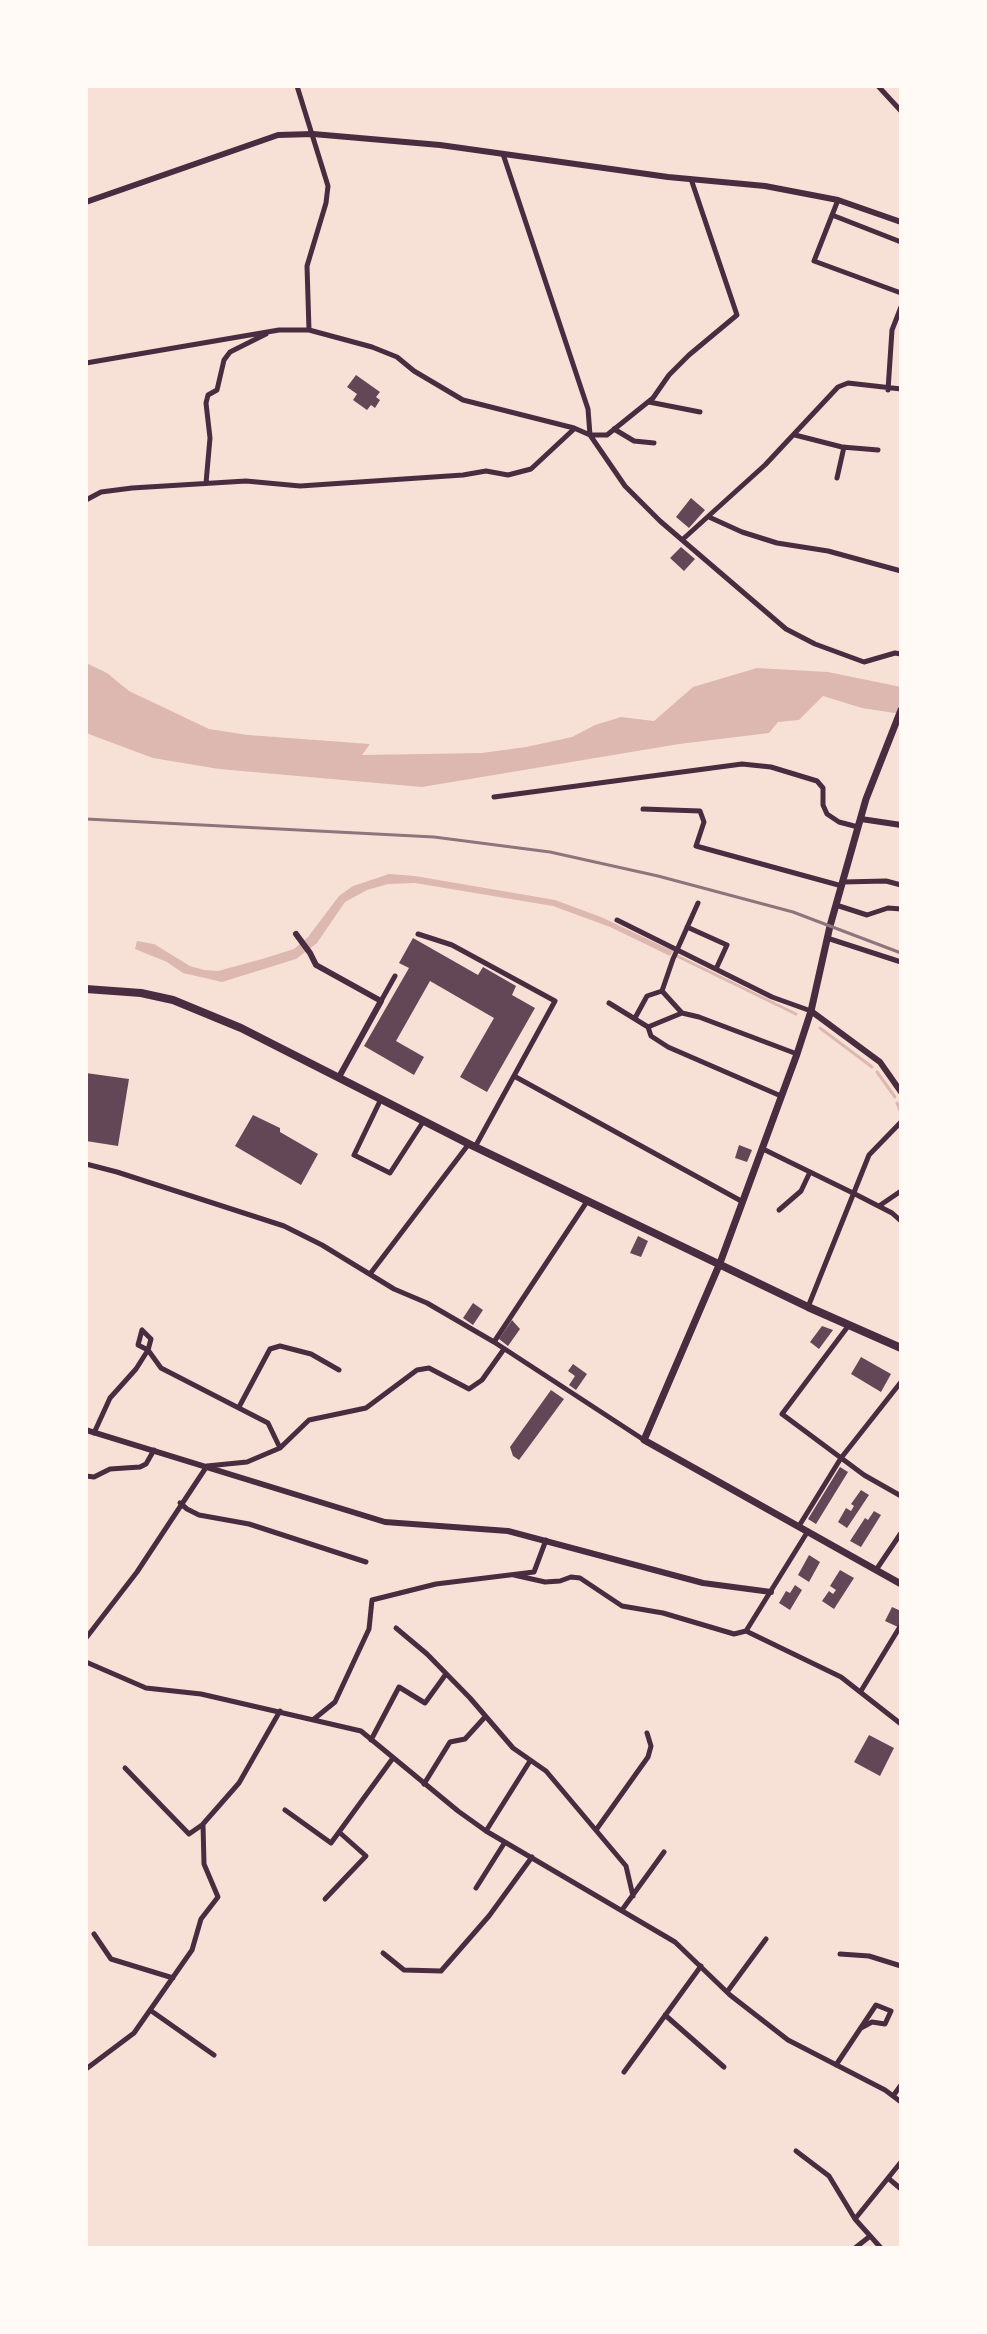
<!DOCTYPE html>
<style>
body{margin:0}
#map{position:relative;width:987px;height:2334px;overflow:hidden;background:#f7e1d7;font-family:Barlow,sans-serif}
canvas{display:block}
.frame{position:absolute;inset:0;border:88px solid #fffaf5;pointer-events:none}
</style>
<div id="map">
<canvas width="987" height="2334"></canvas>
<div class="frame"></div>
</div>
<script>
const ctx = document.querySelector('canvas').getContext('2d');
ctx.lineJoin = 'round';
function fillPath(path, color) { ctx.fillStyle = color; ctx.fill(path, 'evenodd'); }
const shape = rows => new Path2D(rows.map(r => 'M' + r).join(''));
function trace(path, color, width, dash) { ctx.strokeStyle = color; ctx.lineWidth = width; ctx.lineCap = dash ? 'butt' : 'round'; ctx.setLineDash(dash || []); ctx.stroke(path); }
fillPath(shape([
 [86,663,107,673,129,691,209,729,248,735,370,744,362,755,482,753,526,747,572,737,595,725,621,717,654,721,693,687,757,668,828,672,901,687,901,714,862,708,823,696,799,720,778,722,769,733,679,744,422,787,219,769,153,758,86,733],
 [389,874,415,876,555,900,601,917,673,951,670,956,610,927,553,906,415,883,388,884,367,890,345,902,317,943,296,959,222,982,183,973,167,962,135,949,137,941,154,944,190,966,204,970,218,971,262,959,294,949,308,937,339,896,353,886]
]), '#dcb8b0');
trace(shape([
 [675,955,796,1014],
 [820,1028,872,1067],
 [877,1072,895,1097],
 [897,1103,901,1113]
]), '#dcb8b0', 3);
fillPath(shape([
 [356,375,380,392,376,397,380,400,375,408,371,405,367,410,353,400,357,394,347,387],
 [691,498,705,510,689,528,676,517],
 [681,547,695,559,684,571,670,558],
 [413,938,478,975,483,967,516,986,512,995,535,1008,487,1092,460,1077,494,1018,430,981,396,1041,424,1057,414,1075,364,1046,409,968,399,963],
 [86,1073,129,1079,118,1146,86,1141],
 [253,1115,280,1128,280,1132,318,1154,301,1185,235,1146],
 [739,1145,752,1150,747,1162,735,1158],
 [638,1236,648,1241,641,1257,630,1253],
 [473,1303,483,1310,473,1325,463,1318],
 [512,1320,520,1329,508,1346,499,1339],
 [822,1326,833,1330,819,1349,810,1342],
 [861,1357,891,1374,881,1392,851,1374],
 [573,1364,587,1374,576,1390,569,1385,575,1376,568,1371],
 [551,1390,564,1399,519,1460,513,1456,510,1447],
 [840,1467,848,1472,816,1524,808,1519],
 [861,1490,869,1495,847,1528,838,1522,846,1508,851,1511,854,1506,851,1504],
 [874,1511,881,1515,861,1547,850,1541,865,1518,868,1520],
 [809,1555,820,1562,809,1582,798,1575],
 [840,1570,854,1578,834,1609,822,1601,829,1591,833,1594,836,1590,830,1586],
 [795,1585,802,1590,790,1610,779,1603,786,1591,790,1593],
 [892,1607,901,1611,901,1621,898,1627,885,1621],
 [869,1735,894,1748,880,1776,854,1762]
]), '#644757');
trace(shape([
 [297,86,328,186,326,203,307,266,309,330],
 [878,86,901,111],
 [503,154,588,409,590,435,625,486,660,521,786,629,815,644,864,662,895,653,901,654],
 [838,200,814,261,901,293],
 [832,215,901,242],
 [86,363,279,330,309,330,372,347,397,357,414,371,463,400,574,428,590,435,607,435,653,398,669,375,689,355,737,315,691,179],
 [888,390,892,330,901,307],
 [649,402,700,412],
 [614,429,634,441,654,443],
 [795,435,842,447,878,450],
 [837,478,844,447],
 [206,483,210,438,206,403,208,395,217,390,224,360,230,352,266,334],
 [86,500,101,492,132,488,246,481,300,486,463,475,486,471,508,475,531,469,574,429],
 [709,517,742,532,777,543,828,551,901,571],
 [682,540,765,465,838,387,848,383,901,389],
 [494,797,742,764,771,767,817,781,823,788,823,805,827,814,839,822,858,827],
 [643,809,700,811,704,822,696,846,842,886],
 [843,882,886,881,901,885],
 [836,905,867,915,888,908,901,909],
 [617,920,772,997,811,1011],
 [687,927,727,945,716,969],
 [418,934,452,945,555,1001,475,1147],
 [827,938,901,962],
 [381,1001,395,976],
 [609,1003,648,1027,651,1036,668,1047,781,1096],
 [682,1013,662,991,673,959,698,903],
 [635,1018,647,996,662,991],
 [648,1027,682,1013,699,1017,797,1054],
 [514,1076,743,1202],
 [381,1099,354,1155,390,1173,423,1122],
 [763,1149,855,1194,892,1213,901,1221],
 [86,1164,117,1172,284,1226,322,1245,394,1289,427,1303,494,1342,644,1440],
 [879,1206,901,1191],
 [779,1210,801,1191,810,1172],
 [370,1274,468,1145],
 [808,1307,869,1155,901,1122],
 [849,1325,782,1414,864,1475,901,1496],
 [494,1342,588,1200],
 [239,1407,270,1349,280,1346,311,1354,339,1370],
 [94,1433,110,1398,136,1369,148,1350,151,1339,142,1330,138,1345,148,1350,161,1368,268,1423,280,1448],
 [86,1476,94,1477,110,1469,140,1467,146,1464,154,1450],
 [180,1503,187,1509,199,1515,249,1524,366,1562],
 [799,1526,841,1458,901,1382],
 [808,1531,746,1631,841,1677,901,1724],
 [876,1570,901,1533],
 [514,1575,545,1582,560,1581,571,1577,580,1578,622,1606,663,1613,734,1634,746,1631],
 [396,1628,427,1654,470,1698,513,1748,546,1771,626,1866,633,1896],
 [86,1638,137,1572,207,1466,247,1462,280,1448,309,1420,366,1408,417,1370,429,1368,469,1389,482,1380,504,1349],
 [86,1662,146,1688,201,1694,361,1731,458,1811,486,1831,675,1942,730,1995,788,2040,885,2090,901,2102],
 [861,1691,901,1625],
 [314,1719,335,1702,369,1629,372,1600,436,1584,534,1572,546,1540],
 [371,1740,399,1687,425,1703,446,1674],
 [125,1768,189,1834,202,1825],
 [424,1784,450,1742,465,1739,485,1717],
 [285,1810,331,1843,393,1758],
 [596,1830,648,1757,651,1746,647,1733],
 [486,1831,530,1761],
 [476,1888,505,1842],
 [325,1899,366,1856,339,1832],
 [622,1910,664,1852],
 [94,1934,111,1959,173,1978],
 [383,1953,404,1970,441,1971,489,1916,532,1857],
 [840,1954,869,1956,901,1966],
 [727,1992,766,1939],
 [150,2010,214,2055],
 [665,2015,724,2067],
 [836,2065,876,2005,891,2011,885,2024,872,2022,861,2028],
 [86,2069,134,2033,192,1950,201,1919,218,1897,204,1864,203,1824,239,1783,280,1711],
 [624,2072,701,1966],
 [893,2096,901,2085],
 [796,2151,829,2176,855,2219],
 [888,2178,901,2189],
 [855,2248,869,2237],
 [881,2248,855,2219,901,2162]
]), '#4a2c40', 5);
trace(shape([
 [861,819,901,825],
 [296,934,310,953,316,965,381,1001,339,1077],
 [811,1011,880,1062,901,1092],
 [86,1430,385,1522,508,1531,703,1583,771,1592]
]), '#4a2c40', 6);
trace(shape([
 [86,202,278,135,313,134,440,145,668,177,765,186,838,200,901,222]
]), '#4a2c40', 6);
trace(shape([
 [901,710,866,799,830,926,811,1011,797,1054,720,1263,644,1440,901,1584]
]), '#4a2c40', 7);
trace(shape([
 [86,989,141,993,173,1000,241,1028,469,1144,808,1307,901,1348]
]), '#4a2c40', 8);
trace(shape([
 [86,819,434,837,550,852,658,876,793,912,901,953]
]), '#8f747c', 3);
</script>
